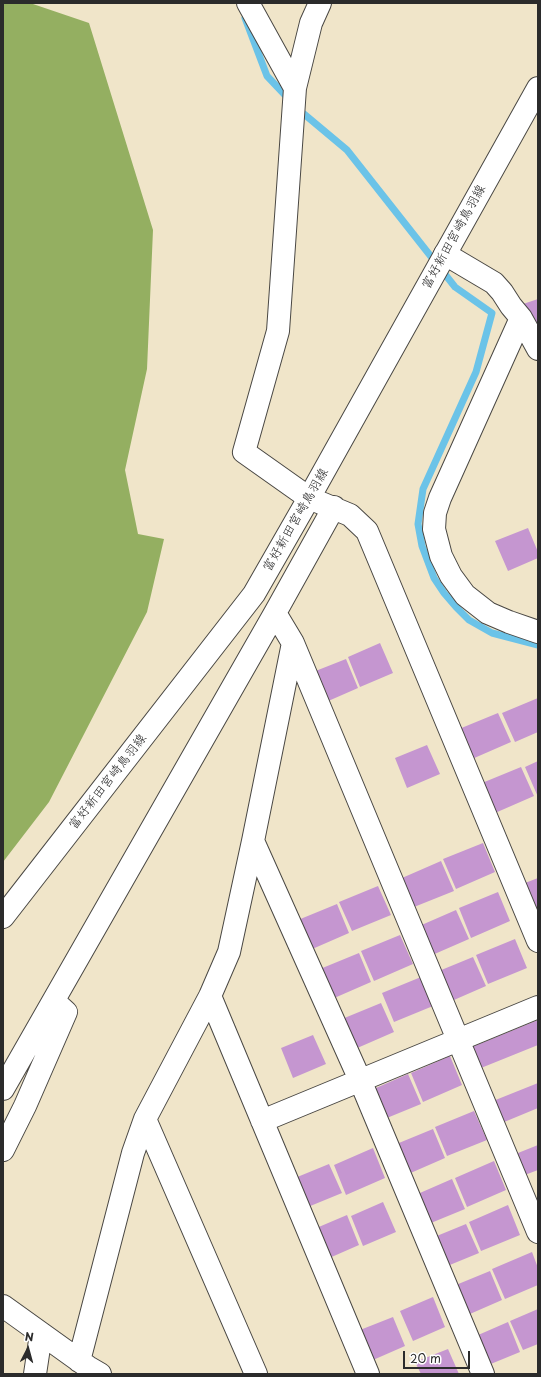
<!DOCTYPE html>
<meta charset="utf-8">
<style>
body{margin:0}
#map{position:relative;width:541px;height:1377px;overflow:hidden;background:#f0e5c9;font-family:"Playpen Sans",sans-serif}
canvas{display:block}
.frame{position:absolute;inset:0;border:4px solid #2b2b2b;pointer-events:none}
.north{position:absolute;left:8px;top:1329px;width:40px;height:40px;-webkit-text-stroke:3px #fff;paint-order:stroke;rotate:6deg;font-size:11px;font-weight:700;line-height:16px;text-align:center;color:#2b2b2b}
.north::after{content:'';display:block;margin:auto;width:14px;height:18px;background:#2b2b2b;clip-path:polygon(50% 0,100% 100%,50% 72%,0 100%)}
.scale{position:absolute;left:403px;top:1351px;width:67px;height:18px;box-sizing:border-box;border:2px solid #2b2b2b;border-top:0;padding-left:5px;font-size:12px;line-height:14px;white-space:nowrap;color:#2b2b2b;-webkit-text-stroke:3px #fff;paint-order:stroke}
</style>
<div id="map">
<canvas width="541" height="1377"></canvas>
<div class="frame"></div>
<div class="north">N</div>
<div class="scale">20 m</div>
</div>
<script>
const ctx = document.querySelector('canvas').getContext('2d');
ctx.lineJoin = 'round';
function fillPath(path, color) { ctx.fillStyle = color; ctx.fill(path, 'evenodd'); }
const shape = rows => new Path2D(rows.map(r => 'M' + r).join(''));
function trace(path, color, width, dash) { ctx.strokeStyle = color; ctx.lineWidth = width; ctx.lineCap = dash ? 'butt' : 'round'; ctx.setLineDash(dash || []); ctx.stroke(path); }
function label(font, color, halo, rows, align = 'center') {
  ctx.font = font + ' "Playpen Sans","Klee One",sans-serif'; ctx.lineWidth = 3; ctx.setLineDash([]); ctx.textBaseline = 'middle'; ctx.strokeStyle = halo; ctx.fillStyle = color; for (const [text, x, y, turn = 0] of rows) {
    ctx.save(); ctx.translate(x, y); ctx.rotate((+turn || 0) * Math.PI / 180); ctx.textAlign = isNaN(turn) ? turn : align; if (halo) ctx.strokeText(text, 0, 0); ctx.fillText(text, 0, 0); ctx.restore();
  }
}
fillPath(shape([
 [3,3,30,3,89,23,153,230,147,369,125,470,138,534,164,539,147,612,49,802,3,862]
]), '#94af61');
trace(shape([
 [245,18,267,76,285,95],
 [304,114,347,150,455,287,492,313,476,372,423,489,418,524,422,546,434,578,444,593,456,607,469,620,492,633,538,645]
]), '#6bc3e8', 7);
fillPath(shape([
 [538,299,538,329,523,304],
 [528,528,538,552,538,558,508,571,495,541],
 [380,643,393,673,360,687,348,657],
 [346,659,358,688,326,702,313,672],
 [538,698,538,732,515,742,502,713],
 [498,713,511,742,472,759,459,729],
 [427,745,440,774,407,788,395,758],
 [538,761,538,797,525,767],
 [521,767,534,796,495,813,482,783],
 [483,843,495,872,456,889,443,859],
 [441,861,454,891,414,907,402,878],
 [538,878,538,914,525,883],
 [378,886,391,915,352,931,339,902],
 [498,892,510,921,471,938,459,908],
 [337,904,349,933,310,950,298,920],
 [456,910,469,939,430,956,417,927],
 [400,935,413,964,374,981,361,951],
 [515,939,527,968,488,984,476,955],
 [359,953,371,982,332,999,320,969],
 [473,957,486,986,447,1003,434,973],
 [421,977,433,1006,394,1022,382,993],
 [381,1003,394,1032,355,1049,342,1019],
 [538,1020,538,1045,476,1070,467,1049],
 [313,1035,326,1064,293,1078,281,1048],
 [450,1056,462,1085,423,1102,411,1073],
 [408,1074,421,1104,382,1120,369,1091],
 [538,1083,538,1108,497,1125,488,1103],
 [474,1111,487,1140,447,1156,435,1127],
 [433,1129,445,1158,406,1175,394,1145],
 [538,1145,538,1170,522,1176,513,1155],
 [373,1148,385,1178,346,1195,334,1165],
 [494,1161,506,1190,467,1207,455,1178],
 [329,1164,342,1193,303,1209,290,1180],
 [452,1179,465,1209,426,1225,413,1196],
 [383,1202,396,1232,363,1246,351,1216],
 [508,1205,520,1235,481,1251,469,1222],
 [347,1215,359,1245,327,1259,314,1229],
 [466,1224,479,1253,440,1269,427,1240],
 [532,1252,538,1268,538,1285,505,1299,492,1269],
 [490,1271,502,1300,463,1317,451,1287],
 [433,1297,445,1327,413,1341,400,1311],
 [538,1309,538,1344,523,1350,510,1321],
 [393,1317,405,1346,373,1360,360,1330],
 [508,1322,520,1352,481,1368,469,1339],
 [448,1349,459,1374,421,1374,415,1362]
]), '#c596d0');
const street = shape([
 [248,3,295,88],
 [320,3,311,23,295,88,278,331,244,452,309,498,350,515,367,531,538,941],
 [445,254,494,283,502,292,511,306,521,318,538,349],
 [521,318,440,498,435,513,434,529,441,556,451,576,465,595,488,613,509,622,538,632],
 [293,643,538,1232],
 [253,841,360,1080,483,1374],
 [210,996,368,1374],
 [3,1089,275,613,334,507],
 [145,1119,256,1374],
 [262,1121,538,1007],
 [3,1150,25,1106,66,1012,54,1001],
 [3,1306,88,1367,100,1374],
 [79,1361,133,1153,145,1119,210,996,229,952,253,841,293,643,275,613],
 [35,1374,41,1334]
]);
const secondary = shape([
 [3,917,254,594,309,498,538,88]
]);
trace(street, '#494743', 24);
trace(secondary, '#494743', 24);
trace(street, '#fff', 22);
trace(secondary, '#fff', 22);
label('13px', '#2b2b2b', '#fff', [
 ["富好新田宮崎鳥羽線",454,237,-61],
 ["富好新田宮崎鳥羽線",296,520,-60],
 ["富好新田宮崎鳥羽線",108,782,-52]
]);
</script>
